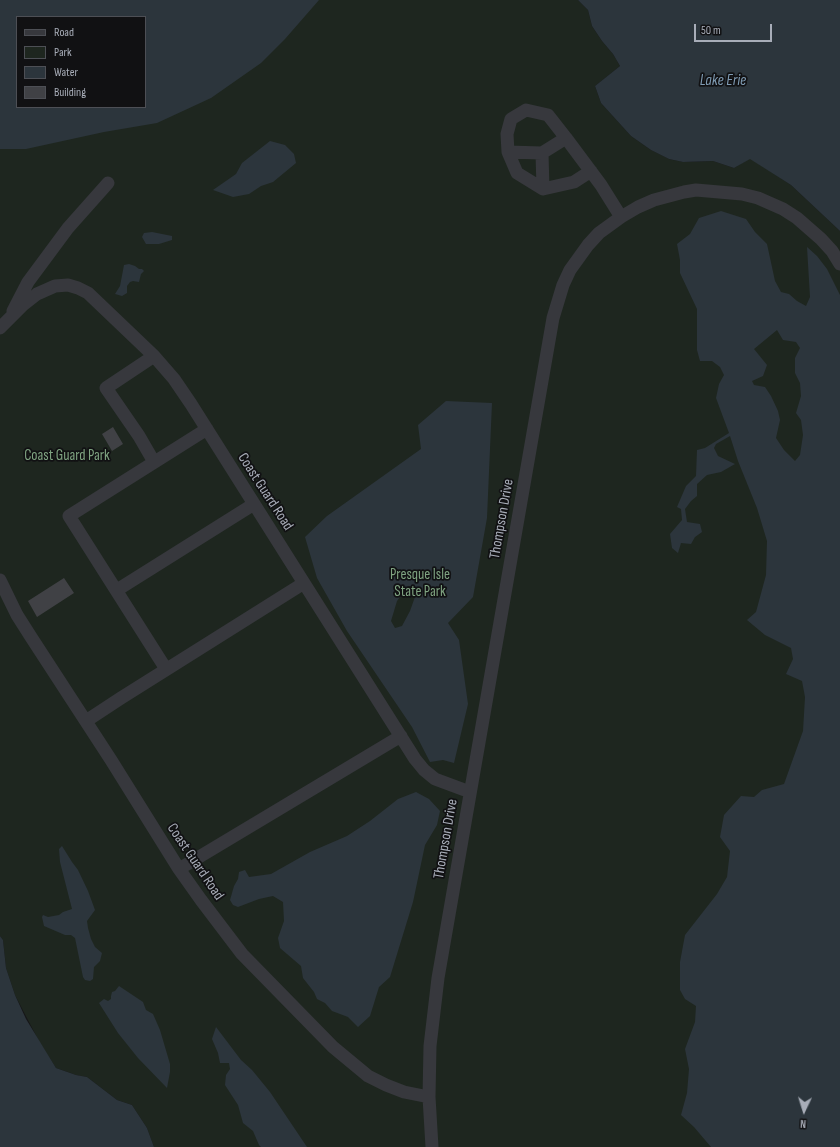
<!DOCTYPE html>
<style>
body{margin:0}
#map{position:relative;width:840px;height:1147px;overflow:hidden;background:#161618;font-family:"Sofia Sans Condensed",sans-serif}
canvas{display:block}
.legend{position:absolute;left:16px;top:16px;width:130px;height:92px;box-sizing:border-box;background:#111113;border:1px solid #4d4f55;margin:0;padding:5px 7px;list-style:none;font-size:12px;color:#a8adb8}
.legend li{display:flex;align-items:center;gap:8px;height:20px}
.legend b{width:20px;border:1px solid #4d4f55}
.north{position:absolute;left:784px;top:1091px;width:40px;height:40px;-webkit-text-stroke:3px #111113;paint-order:stroke;rotate:184deg;font-size:11px;font-weight:700;line-height:16px;text-align:center;color:#a8adb8}
.north::after{content:'';display:block;margin:auto;width:14px;height:18px;background:#a8adb8;clip-path:polygon(50% 0,100% 100%,50% 72%,0 100%)}
.scale{position:absolute;left:694px;top:24px;width:78px;height:18px;box-sizing:border-box;border:2px solid #a8adb8;border-top:0;padding-left:5px;font-size:12px;line-height:14px;white-space:nowrap;color:#a8adb8;-webkit-text-stroke:3px #111113;paint-order:stroke}
</style>
<div id="map">
<canvas width="840" height="1147"></canvas>
<ul class="legend">
<li><b style="height:5px;background:#37383d"></b>Road</li>
<li><b style="height:11px;background:#1e261f"></b>Park</li>
<li><b style="height:11px;background:#2c353c"></b>Water</li>
<li><b style="height:11px;background:#404145"></b>Building</li>
</ul>
<div class="north">N</div>
<div class="scale">50 m</div>
</div>
<script>
const ctx = document.querySelector('canvas').getContext('2d');
ctx.lineJoin = 'round';
function fillPath(path, color) { ctx.fillStyle = color; ctx.fill(path, 'evenodd'); }
const shape = rows => new Path2D(rows.map(r => 'M' + r).join(''));
function trace(path, color, width, dash) { ctx.strokeStyle = color; ctx.lineWidth = width; ctx.lineCap = dash ? 'butt' : 'round'; ctx.setLineDash(dash || []); ctx.stroke(path); }
function label(font, color, halo, rows, align = 'center') {
  ctx.font = font + ' "Sofia Sans Condensed",sans-serif'; ctx.lineWidth = 3.5; ctx.setLineDash([]); ctx.textBaseline = 'middle'; ctx.strokeStyle = halo; ctx.fillStyle = color; for (const [text, x, y, turn = 0] of rows) {
    ctx.save(); ctx.translate(x, y); ctx.rotate((+turn || 0) * Math.PI / 180); ctx.textAlign = isNaN(turn) ? turn : align; if (halo) ctx.strokeText(text, 0, 0); ctx.fillText(text, 0, 0); ctx.restore();
  }
}
fillPath(shape([
 [135,0,578,0,588,10,592,26,602,41,613,54,620,66,595,86,601,103,631,136,651,150,669,159,683,162,713,161,734,168,750,158,791,185,840,231,840,1147,154,1147,147,1128,132,1105,117,1100,87,1077,76,1075,56,1068,40,1043,15,995,6,968,3,940,0,936,0,46,17,107,145,107,145,17]
]), '#1e261f');
fillPath(shape([
 [0,0,319,0,285,39,261,63,211,98,157,123,104,132,26,149,0,149],
 [17,17,145,17,145,107,17,107],
 [578,0,840,0,840,231,791,185,750,159,734,168,713,161,683,162,669,159,651,150,631,136,601,103,595,86,620,66,613,54,602,41,592,26,588,10],
 [270,141,285,145,294,154,296,163,273,182,261,186,249,194,233,197,213,190,236,174,242,163],
 [721,211,746,219,755,232,767,244,775,281,781,292,789,294,797,301,806,306,810,297,807,247,817,256,827,269,840,295,840,1147,711,1147,694,1127,681,1115,687,1093,689,1069,685,1049,695,1022,696,1006,685,999,680,990,680,962,685,935,717,894,727,877,730,851,720,837,724,815,741,796,754,797,762,790,784,784,803,731,805,697,802,681,786,674,793,659,791,648,765,635,747,620,756,612,766,575,767,541,757,508,738,461,730,436,716,444,714,448,718,456,735,464,721,472,707,475,697,484,697,496,691,501,685,509,687,522,700,524,702,532,695,537,691,544,681,543,678,553,672,548,670,534,682,520,681,509,677,507,686,486,696,476,697,450,705,448,729,433,716,398,719,384,724,375,720,367,712,361,700,361,697,350,697,309,680,273,680,260,677,244,690,234,699,218],
 [777,330,783,340,796,342,800,348,795,358,795,373,800,383,801,396,796,413,801,420,803,435,800,455,795,461,784,450,776,438,780,420,778,411,771,396,765,387,754,385,752,381,763,376,767,365,754,349],
 [152,232,172,236,172,240,159,244,146,244,142,237,144,233],
 [129,264,135,266,139,269,142,269,144,271,141,274,139,282,133,281,130,282,127,286,127,293,122,296,115,294,120,286,124,265],
 [446,401,492,403,487,518,473,597,448,623,459,640,468,704,454,763,443,760,430,762,412,727,347,631,317,578,305,537,327,516,421,449,418,425],
 [408,586,414,586,416,594,410,611,402,626,395,628,391,621,397,601],
 [416,792,429,799,440,811,437,825,425,845,413,902,390,977,379,987,370,1016,358,1027,348,1017,332,1011,325,1003,317,999,314,992,303,978,301,966,280,948,278,938,284,921,283,902,273,896,259,899,238,907,233,905,230,900,234,886,238,879,239,872,245,870,249,877,271,874,310,852,347,836,370,821,398,799],
 [62,846,72,862,78,870,88,891,95,910,87,921,88,928,91,939,95,947,102,953,100,961,94,967,93,979,90,981,85,980,83,977,75,938,71,935,65,935,44,926,42,917,43,915,48,917,59,915,63,912,72,909,60,862,59,849],
 [0,936,3,940,6,968,15,995,26,1019,56,1068,76,1075,87,1077,117,1100,132,1105,147,1128,154,1147,0,1147],
 [119,986,143,1002,146,1010,153,1014,160,1030,170,1064,170,1072,167,1088,138,1058,118,1033,99,1003,104,999,108,1001,111,999,111,996,112,992,115,991],
 [216,1027,241,1060,252,1070,270,1092,307,1147,261,1147,259,1145,253,1131,243,1123,238,1105,225,1085,226,1075,230,1069,229,1063,220,1063,218,1053,212,1039]
]), '#2c353c');
fillPath(shape([
 [113,427,123,444,112,451,102,434],
 [64,578,74,593,37,617,28,601]
]), '#404145');
trace(shape([
 [508,152,542,153,566,138],
 [542,153,543,189],
 [591,171,574,182,543,189,517,173,508,152,507,134,511,119,526,110,548,115,566,138,601,185,621,217],
 [13,311,28,282,68,228,108,183],
 [0,328,23,305,37,294,55,286,68,285,78,288,88,293,154,356,174,379,191,404,415,759,424,770,435,779,470,792],
 [154,462,139,436,106,388,154,356],
 [0,580,17,615,31,637,111,760,179,869,201,900,242,954,333,1047,368,1076,386,1085,404,1092,429,1097],
 [117,590,254,504],
 [166,669,69,516,207,429],
 [86,721,121,698,304,583],
 [179,869,401,736],
 [432,1147,429,1097,430,1046,438,978,553,318,563,285,570,270,588,245,599,233,621,217,638,207,654,200,684,192,696,190,742,194,758,198,783,209,797,218,821,239,832,251,840,264]
]), '#37383d', 13);
label('15px', '#7fa381', '#111113', [
 ["Coast Guard Park",67,456],
 ["Presque Isle",420,575],
 ["State Park",420,592]
]);
label('15px', '#a8adb8', '#111113', [
 ["Coast Guard Road",265,492,57],
 ["Thompson Drive",502,519,-80],
 ["Thompson Drive",446,839,-80],
 ["Coast Guard Road",195,862,56]
]);
label('italic 16px', '#7f9bb3', '#111113', [
 ["Lake Erie",723,81]
]);
</script>
